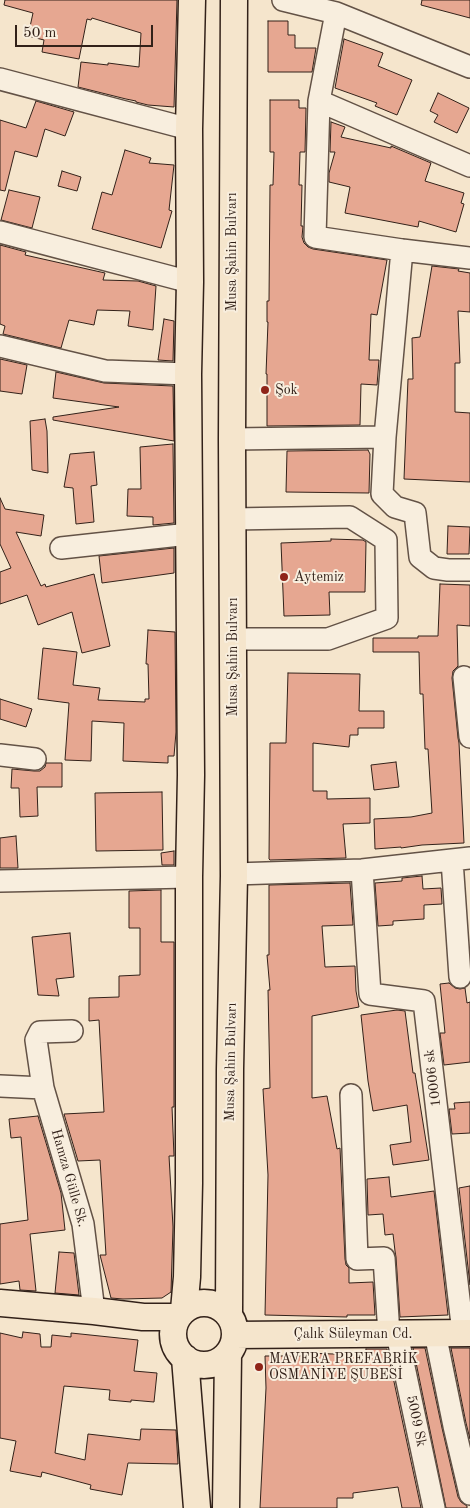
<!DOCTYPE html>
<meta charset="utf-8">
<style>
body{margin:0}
#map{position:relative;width:470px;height:1508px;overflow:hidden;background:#f5e5cc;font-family:"Old Standard TT",serif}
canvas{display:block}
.scale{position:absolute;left:15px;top:25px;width:138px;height:22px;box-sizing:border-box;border:2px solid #322119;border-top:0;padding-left:6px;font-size:15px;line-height:18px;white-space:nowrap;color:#322119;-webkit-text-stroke:4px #f8eede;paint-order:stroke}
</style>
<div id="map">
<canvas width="470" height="1508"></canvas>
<div class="scale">50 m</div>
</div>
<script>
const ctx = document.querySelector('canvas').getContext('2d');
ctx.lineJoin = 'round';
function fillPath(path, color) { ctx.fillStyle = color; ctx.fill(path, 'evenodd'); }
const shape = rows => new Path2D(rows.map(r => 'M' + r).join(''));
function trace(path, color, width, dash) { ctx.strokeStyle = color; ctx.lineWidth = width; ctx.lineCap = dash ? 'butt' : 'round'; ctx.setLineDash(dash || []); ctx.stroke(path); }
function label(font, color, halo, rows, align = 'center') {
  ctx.font = font + ' "Old Standard TT",serif'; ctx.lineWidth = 4; ctx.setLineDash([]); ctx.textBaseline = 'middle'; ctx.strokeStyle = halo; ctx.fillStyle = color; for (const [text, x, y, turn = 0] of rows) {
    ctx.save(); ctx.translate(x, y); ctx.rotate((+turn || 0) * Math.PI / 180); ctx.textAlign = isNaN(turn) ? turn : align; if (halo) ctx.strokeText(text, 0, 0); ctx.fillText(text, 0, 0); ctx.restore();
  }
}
const building = shape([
 [5,0,177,0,174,107,148,105,136,102,136,101,126,99,78,87,81,62,108,65,108,63,139,67,141,33,92,18,91,20,87,19,79,59,42,52,44,40,28,36,33,13,4,5,5,0],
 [422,0,470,0,470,18,421,5,422,0],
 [268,21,288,21,288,35,295,35,295,48,316,48,312,72,268,72,268,21],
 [344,39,383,53,378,66,412,80,397,115,375,106,377,103,335,88,344,39],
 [438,93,469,108,457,133,434,122,438,115,430,111,438,93],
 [270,100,299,100,299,108,306,108,305,152,300,152,299,185,302,185,301,226,303,226,302,237,304,243,308,247,313,249,387,260,377,315,371,314,369,360,379,360,377,385,361,384,360,425,267,426,267,374,266,374,268,322,267,322,267,301,269,301,270,185,273,185,274,152,270,152,270,100],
 [36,101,74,112,65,136,45,129,37,157,15,151,5,191,0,190,0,120,26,128,36,101],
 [331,122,345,127,341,137,391,148,391,146,431,163,425,181,464,193,461,203,464,204,456,232,419,221,418,227,345,213,350,187,329,182,329,173,335,152,330,152,331,122],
 [125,150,151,158,149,163,174,165,169,210,172,211,161,248,92,229,102,192,112,195,125,150],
 [62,171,81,177,77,191,58,186,62,171],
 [9,190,40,197,32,228,1,220,9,190],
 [0,245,26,252,25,255,105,273,103,280,138,281,156,286,153,330,128,326,130,311,97,310,94,325,69,320,61,348,3,334,5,326,0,324,0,245],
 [432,266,459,269,458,271,470,273,470,312,458,311,460,363,455,363,455,412,470,413,470,482,404,479,408,379,413,379,412,338,420,337,432,266],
 [164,319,174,321,173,361,158,360,164,319],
 [0,359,27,365,22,394,0,391,0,359],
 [56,372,104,383,173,386,174,441,53,420,53,417,119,407,53,398,56,372],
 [45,419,47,431,48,473,32,470,30,421,45,419],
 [173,444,174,523,153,525,153,517,127,516,128,489,141,489,140,447,173,444],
 [368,450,370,454,369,493,286,492,287,451,368,450],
 [94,452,97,485,91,486,94,522,76,524,73,488,64,487,70,454,94,452],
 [0,498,5,509,44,515,41,536,16,532,41,586,45,584,46,587,94,574,110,646,82,653,72,612,38,625,27,595,0,604,0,572,11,568,0,544,0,498],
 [448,526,470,527,469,554,447,554,448,526],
 [331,539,363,540,366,542,365,592,329,592,330,615,284,616,281,543,331,541,331,539],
 [174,548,174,573,102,583,99,556,174,548],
 [440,584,470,585,470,626,457,625,458,666,453,671,452,678,458,738,459,743,464,843,422,845,401,848,401,847,375,849,374,819,411,817,432,813,428,749,425,749,423,694,420,694,419,652,373,652,373,638,418,638,418,636,438,636,440,584],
 [148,630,175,632,176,732,174,756,168,756,168,763,123,761,124,723,92,721,91,761,65,760,69,703,38,699,43,648,77,652,73,685,100,688,98,700,145,702,145,699,149,699,148,664,146,664,148,630],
 [288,673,360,674,359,711,384,711,384,728,358,728,358,735,350,735,349,747,313,743,313,791,327,791,327,799,370,798,370,823,343,824,346,858,270,860,269,859,270,743,286,743,288,673],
 [0,699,32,709,26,727,0,719,0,699],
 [396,762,399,787,374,790,371,765,396,762],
 [46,763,62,763,62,787,37,787,38,816,20,817,19,788,11,788,12,769,34,771,40,771,45,767,46,763],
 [162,792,163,850,96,851,95,793,162,792],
 [16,836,18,868,0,868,0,838,16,836],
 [174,851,174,865,162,865,161,853,174,851],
 [422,876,423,889,441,888,442,904,424,905,424,919,393,921,393,925,378,926,375,883,402,881,402,878,422,876],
 [350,883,353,925,322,926,325,967,355,966,356,991,359,1007,312,1016,312,1098,327,1096,337,1149,340,1148,345,1259,346,1265,349,1268,349,1283,373,1282,375,1315,347,1315,347,1317,265,1315,268,1175,263,1089,270,1088,268,990,270,990,267,955,269,955,269,885,350,883],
 [161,890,161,942,174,942,174,1107,172,1107,174,1156,169,1156,173,1227,171,1292,162,1298,123,1299,111,1298,100,1255,106,1255,100,1160,78,1161,64,1114,104,1112,99,1020,89,1021,89,998,119,997,119,976,140,975,140,928,129,928,129,891,161,890],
 [70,933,74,977,56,979,59,996,38,995,32,937,70,933],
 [449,983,455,988,460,989,465,988,467,1003,470,1002,470,1062,444,1065,440,1033,445,1033,440,984,449,983],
 [397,1010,405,1011,413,1073,415,1073,429,1160,393,1165,390,1145,411,1142,407,1105,373,1111,368,1081,361,1015,397,1010],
 [470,1102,470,1133,452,1134,449,1109,455,1109,454,1103,470,1102],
 [38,1116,61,1193,65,1230,30,1234,36,1291,20,1290,19,1281,0,1284,0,1224,28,1220,21,1137,11,1138,9,1119,38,1116],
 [389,1177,391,1197,434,1191,448,1315,400,1317,396,1257,395,1251,393,1234,385,1235,383,1214,368,1215,367,1179,389,1177],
 [470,1186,470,1285,459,1188,470,1186],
 [59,1252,74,1253,79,1295,55,1293,59,1252],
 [23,1332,40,1334,41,1347,51,1347,52,1335,71,1337,71,1333,138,1340,134,1371,157,1373,154,1402,131,1400,131,1402,109,1400,110,1390,64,1386,55,1453,85,1460,88,1434,140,1440,141,1429,176,1430,178,1464,128,1463,122,1495,90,1489,91,1485,42,1472,41,1477,10,1471,16,1441,0,1438,0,1333,22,1338,23,1332],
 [413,1348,425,1348,442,1428,458,1497,461,1502,467,1506,467,1508,446,1508,413,1348],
 [451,1348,470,1348,470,1439,466,1423,451,1348],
 [366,1349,387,1349,421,1508,402,1508,398,1487,353,1493,353,1498,337,1498,337,1508,260,1508,266,1388,265,1356,301,1356,302,1353,334,1354,366,1353,366,1349]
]);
fillPath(building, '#e6a791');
trace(building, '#322119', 1);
const minor = shape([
 [283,0,336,13,470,67],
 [0,79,189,129],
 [319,101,336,13],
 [470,166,319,101,315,237,402,250,470,258],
 [0,232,190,282],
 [402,250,385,437,382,494,395,507,415,513,420,557,434,568,448,570,470,570],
 [0,346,105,371,188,374],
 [232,439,385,437],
 [232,519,350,517,386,540,387,618,328,639,233,639],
 [61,548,189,534],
 [464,677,470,737],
 [0,755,35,759],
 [452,860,460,977],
 [362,870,370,994,424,1001,463,1333],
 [234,874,362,870,470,858],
 [0,881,189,877],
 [72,1031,40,1032,36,1040,43,1088,83,1224,94,1311],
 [0,1086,43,1088],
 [351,1095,357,1259,384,1258,389,1334],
 [435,1333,454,1426,470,1494],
 [397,1334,434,1508]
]);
const major = shape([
 '173 1334a31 31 0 1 1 62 0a31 31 0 1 1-62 0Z',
 [0,1303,94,1311,143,1317,177,1317],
 [184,1310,187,1277,189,1183,189,877,191,775,188,374,190,282,189,129,192,0],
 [229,1315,230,1069,234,876,232,439,234,0],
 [235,1335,470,1333],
 [185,1358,197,1508],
 [226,1508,228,1354]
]);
trace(minor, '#635246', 24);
trace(major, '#322119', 29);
trace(minor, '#f8eede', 21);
trace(major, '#f5e5cc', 26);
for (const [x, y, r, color] of [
 [265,390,5,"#8f2418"],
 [284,577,5,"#8f2418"],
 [259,1367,5,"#8f2418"]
]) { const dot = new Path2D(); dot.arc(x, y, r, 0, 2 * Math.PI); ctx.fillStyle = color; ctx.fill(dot); trace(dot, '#f8eede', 2); }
label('14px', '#322119', '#f8eede', [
 ["Musa Şahin Bulvarı",232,252,-90],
 ["Musa Şahin Bulvarı",233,657,-90],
 ["Musa Şahin Bulvarı",231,1062,-89],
 ["10006 sk",433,1078,-97],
 ["Hamza Gülle Sk.",69,1178,74],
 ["Çalık Süleyman Cd.",353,1334],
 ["5009 Sk",416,1421,78]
]);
label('14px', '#322119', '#f8eede', [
 ["Şok",275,390],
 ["Aytemiz",294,577],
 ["MAVERA PREFABRİK",269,1359],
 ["OSMANİYE ŞUBESİ",269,1375]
], 'left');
</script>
